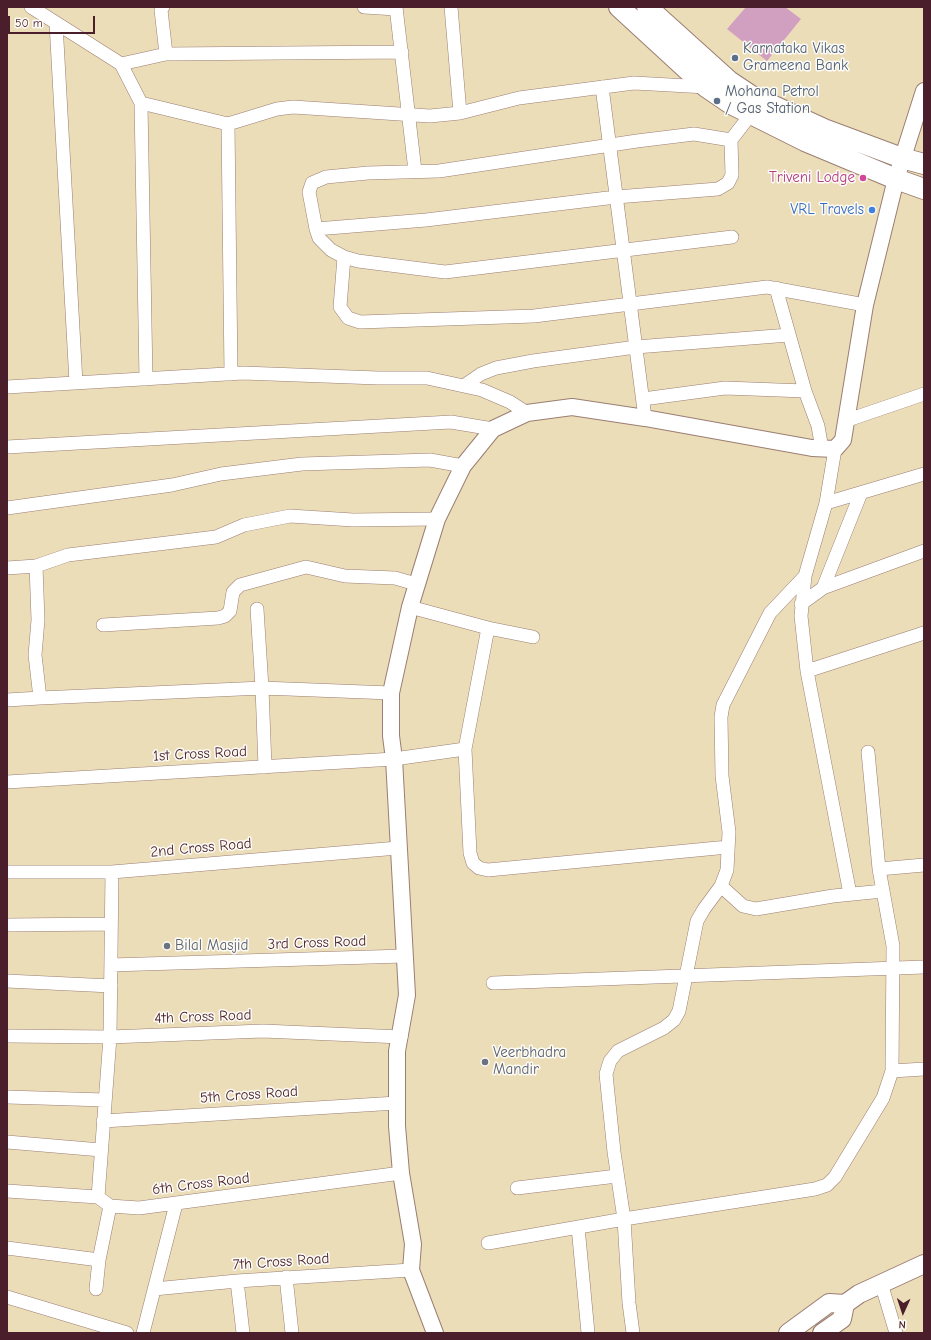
<!DOCTYPE html>
<style>
body{margin:0}
#map{position:relative;width:931px;height:1340px;overflow:hidden;background:#ecddb9;font-family:"Comic Neue",sans-serif}
canvas{display:block}
.frame{position:absolute;inset:0;border:8px solid #4a1f2b;pointer-events:none}
.north{position:absolute;left:883px;top:1292px;width:40px;height:40px;-webkit-text-stroke:3px #fdfcf7;paint-order:stroke;rotate:183deg;font-size:11px;font-weight:700;line-height:16px;text-align:center;color:#4a1f2b}
.north::after{content:'';display:block;margin:auto;width:14px;height:18px;background:#4a1f2b;clip-path:polygon(50% 0,100% 100%,50% 72%,0 100%)}
.scale{position:absolute;left:8px;top:16px;width:87px;height:18px;box-sizing:border-box;border:2px solid #4a1f2b;border-top:0;padding-left:5px;font-size:12px;line-height:14px;white-space:nowrap;color:#4a1f2b;-webkit-text-stroke:3px #fdfcf7;paint-order:stroke}
</style>
<div id="map">
<canvas width="931" height="1340"></canvas>
<div class="frame"></div>
<div class="north">N</div>
<div class="scale">50 m</div>
</div>
<script>
const ctx = document.querySelector('canvas').getContext('2d');
ctx.lineJoin = 'round';
function fillPath(path, color) { ctx.fillStyle = color; ctx.fill(path, 'evenodd'); }
const shape = rows => new Path2D(rows.map(r => 'M' + r).join(''));
function trace(path, color, width, dash) { ctx.strokeStyle = color; ctx.lineWidth = width; ctx.lineCap = dash ? 'butt' : 'round'; ctx.setLineDash(dash || []); ctx.stroke(path); }
function label(font, color, halo, rows, align = 'center') {
  ctx.font = font + ' "Comic Neue",sans-serif'; ctx.lineWidth = 3; ctx.setLineDash([]); ctx.textBaseline = 'middle'; ctx.strokeStyle = halo; ctx.fillStyle = color; for (const [text, x, y, turn = 0] of rows) {
    ctx.save(); ctx.translate(x, y); ctx.rotate((+turn || 0) * Math.PI / 180); ctx.textAlign = isNaN(turn) ? turn : align; if (halo) ctx.strokeText(text, 0, 0); ctx.fillText(text, 0, 0); ctx.restore();
  }
}
fillPath(shape([
 [746,7,785,7,801,19,767,61,727,29]
]), '#d19fbf');
const minor = shape([
 [31,7,121,64,141,103,228,124,277,109,293,107,430,116,460,113,519,98,634,83,706,87],
 [364,7,396,9],
 [396,7,415,171],
 [451,7,460,113],
 [56,23,76,383],
 [166,54,402,52],
 [121,64,166,54,161,10,163,7],
 [602,87,645,418],
 [141,103,146,379],
 [228,124,231,374],
 [731,140,694,134,637,141,439,171,368,173,326,177,312,183,309,192,316,229,426,220,616,197,718,189,728,183,732,175,731,140,751,114],
 [316,229,319,238,331,250,344,257,358,261,445,272,732,237],
 [344,257,340,307,348,318,360,322,534,316,767,287,865,305],
 [776,288,805,391,818,426,822,449],
 [465,385,481,374,496,368,533,361,636,347,789,335],
 [7,387,243,373,378,378,427,378,482,390,510,402,527,413],
 [643,399,725,388,805,391],
 [848,420,924,394],
 [7,447,451,422,493,429],
 [835,449,826,503,805,576,801,616,807,671,850,894],
 [826,503,924,474],
 [7,508,172,485,221,474,302,464,430,460,463,466],
 [36,566,38,620,35,655,40,698,262,688,257,609],
 [7,568,36,566,68,555,216,537,244,525,290,516,353,520,437,519],
 [823,588,861,493],
 [801,604,823,588,924,551],
 [410,607,488,628,533,637],
 [103,625,218,618,225,616,230,611,233,592,240,585,306,567,345,576,395,578,416,584],
 [488,628,465,749,470,853,473,863,479,868,488,870,728,847],
 [807,671,924,633],
 [7,700,40,698],
 [265,767,262,688,391,693],
 [7,782,394,759,465,749],
 [879,869,924,865],
 [7,872,112,872,398,848],
 [721,886,743,906,756,909,833,896,883,891],
 [7,925,111,924],
 [111,965,404,956],
 [7,981,111,986],
 [493,983,924,967],
 [7,1036,110,1037,263,1031,401,1037],
 [892,1071,924,1069],
 [7,1097,105,1100],
 [103,1121,397,1103],
 [7,1142,101,1150],
 [517,1188,617,1176],
 [7,1191,98,1197,110,1206,139,1208,401,1173],
 [98,1197,110,1037,112,872],
 [578,1227,588,1333],
 [488,1243,624,1219,815,1189,827,1185,835,1177,883,1098,892,1071,893,946,879,869,868,752],
 [7,1248,99,1260,96,1289],
 [99,1260,110,1206],
 [286,1277,292,1333],
 [237,1281,243,1333],
 [881,1283,896,1333],
 [154,1289,237,1281,411,1270],
 [7,1297,127,1333],
 [143,1333,176,1204],
 [633,1333,629,1303,624,1219,614,1152,606,1074,610,1061,618,1051,664,1028,674,1020,679,1011,697,921,704,909,721,886,727,870,729,832,722,776,721,717,723,705,770,613,805,576]
]);
const tertiary = shape([
 [435,1333,411,1270,413,1244,401,1173,397,1126,397,1051,407,995,394,759,391,736,391,693,410,607,437,519,463,466,493,429,527,413,572,407,645,418,812,448,835,449,843,440,865,305,896,179,924,91]
]);
const secondary = shape([
 [788,1333,829,1303,845,1304,859,1294,924,1264],
 [822,1333,842,1319,845,1304]
]);
const primary = shape([
 [619,7,706,87,731,104,805,141,896,179,924,189],
 [647,7,729,81,750,95,824,129,902,158,924,164]
]);
trace(minor, '#9b7e72', 14);
trace(tertiary, '#9b7e72', 18);
trace(secondary, '#9b7e72', 20);
trace(primary, '#9b7e72', 22);
trace(minor, '#fff', 13);
trace(tertiary, '#fff', 16);
trace(secondary, '#fff', 18);
trace(primary, '#fff', 20);
for (const [x, y, r, color] of [
 [735,58,4,"#5c6f8a"],
 [717,101,4,"#5c6f8a"],
 [863,178,4,"#d1479c"],
 [872,210,4,"#3f7fe0"],
 [167,946,4,"#6b7280"],
 [485,1062,4,"#6b7280"]
]) { const dot = new Path2D(); dot.arc(x, y, r, 0, 2 * Math.PI); ctx.fillStyle = color; ctx.fill(dot); trace(dot, '#fdfcf7', 1.5); }
label('15px', '#4e5e75', '#fdfcf7', [
 ["Karnataka Vikas",743,49],
 ["Grameena Bank",743,66],
 ["Mohana Petrol",725,92],
 ["/ Gas Station",725,109]
], 'left');
label('15px', '#b23c85', '#fdfcf7', [
 ["Triveni Lodge",855,178]
], 'right');
label('15px', '#366cbe', '#fdfcf7', [
 ["VRL Travels",864,210]
], 'right');
label('15px', '#4a1f2b', '#fdfcf7', [
 ["1st Cross Road",200,754,-3],
 ["2nd Cross Road",201,848,-5],
 ["3rd Cross Road",317,943,-2],
 ["4th Cross Road",203,1017,-2],
 ["5th Cross Road",249,1095,-4],
 ["6th Cross Road",201,1184,-7],
 ["7th Cross Road",281,1262,-4]
]);
label('15px', '#5b616d', '#fdfcf7', [
 ["Bilal Masjid",175,946],
 ["Veerbhadra",493,1053],
 ["Mandir",493,1070]
], 'left');
</script>
